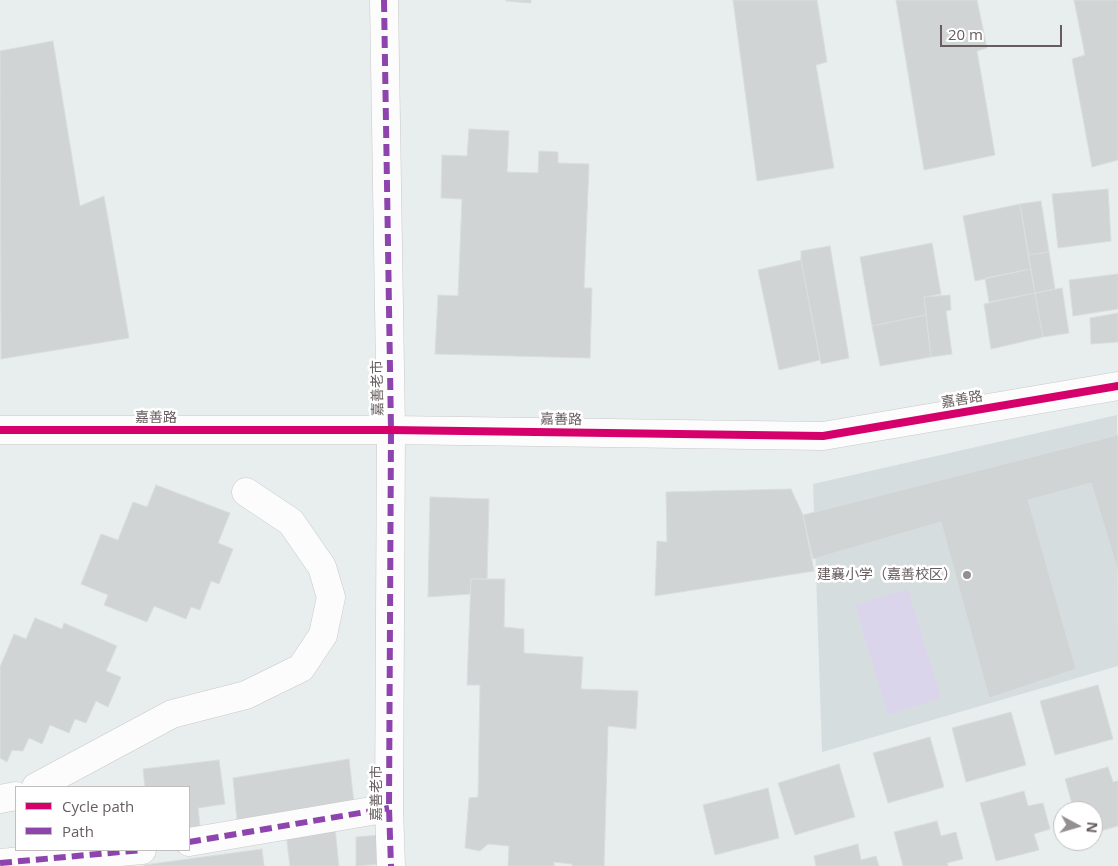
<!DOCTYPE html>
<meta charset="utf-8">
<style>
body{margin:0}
#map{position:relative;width:1118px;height:866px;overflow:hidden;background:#e8edee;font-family:"Open Sans",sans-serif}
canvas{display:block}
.legend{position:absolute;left:15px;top:786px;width:175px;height:65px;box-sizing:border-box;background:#fff;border:1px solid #c2bebf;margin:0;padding:6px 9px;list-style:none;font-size:15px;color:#675d5e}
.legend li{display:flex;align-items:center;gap:10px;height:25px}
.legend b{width:25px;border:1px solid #c2bebf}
.north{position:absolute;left:1053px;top:801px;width:50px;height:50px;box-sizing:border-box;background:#fff;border:1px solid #c2bebf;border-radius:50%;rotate:96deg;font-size:14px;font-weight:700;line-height:20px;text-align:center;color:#675d5e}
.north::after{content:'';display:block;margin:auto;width:18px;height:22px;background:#948f90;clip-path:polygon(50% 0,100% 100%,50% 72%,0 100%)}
.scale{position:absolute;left:940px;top:25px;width:122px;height:22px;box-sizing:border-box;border:2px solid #675d5e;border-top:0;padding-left:6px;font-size:15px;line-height:18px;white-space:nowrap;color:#675d5e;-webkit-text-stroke:4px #fff;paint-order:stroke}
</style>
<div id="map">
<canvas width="1118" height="866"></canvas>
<ul class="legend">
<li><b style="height:6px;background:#d6006c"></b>Cycle path</li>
<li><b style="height:6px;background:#8e44ad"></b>Path</li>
</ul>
<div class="north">N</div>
<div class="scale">20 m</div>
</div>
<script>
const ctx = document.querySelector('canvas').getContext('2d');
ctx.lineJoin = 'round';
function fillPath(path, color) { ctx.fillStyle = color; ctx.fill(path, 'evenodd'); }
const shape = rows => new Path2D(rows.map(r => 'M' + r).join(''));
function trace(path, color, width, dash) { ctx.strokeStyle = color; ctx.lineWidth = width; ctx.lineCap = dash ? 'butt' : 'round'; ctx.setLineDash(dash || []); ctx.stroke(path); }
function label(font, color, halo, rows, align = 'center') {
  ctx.font = font + ' "Open Sans","Noto Sans SC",sans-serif'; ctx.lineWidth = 5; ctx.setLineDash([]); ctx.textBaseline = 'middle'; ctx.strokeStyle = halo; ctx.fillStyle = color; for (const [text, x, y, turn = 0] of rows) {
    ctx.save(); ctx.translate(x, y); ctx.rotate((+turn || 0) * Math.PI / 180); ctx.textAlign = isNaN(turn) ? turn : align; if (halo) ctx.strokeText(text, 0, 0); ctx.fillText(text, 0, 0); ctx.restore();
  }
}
fillPath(shape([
 [1117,415,1118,666,822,752,813,484]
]), '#d6dddf');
fillPath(shape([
 [908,589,941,698,888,715,855,605]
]), '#dbd5eb');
const building = shape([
 [506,0,531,0,531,3,506,1,506,0],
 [733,0,817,0,827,62,816,65,834,168,757,181,733,0],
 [896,0,977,0,987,48,977,51,995,155,924,170,896,0],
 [1074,0,1118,0,1118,160,1092,167,1072,59,1085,55,1074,0],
 [53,41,80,206,104,196,129,338,1,359,0,51,53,41],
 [469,129,509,131,507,172,538,173,539,151,558,152,558,163,589,164,584,288,592,288,590,358,435,354,438,295,458,296,462,199,441,198,442,155,467,156,469,129],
 [1108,189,1111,241,1058,248,1052,194,1108,189],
 [1041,201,1049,252,1028,255,1020,204,1041,201],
 [1020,204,1031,269,975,281,963,216,1020,204],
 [932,243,941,294,924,297,926,315,872,326,860,257,932,243],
 [830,246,849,358,821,364,801,260,801,251,830,246],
 [1049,252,1055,289,1035,293,1028,255,1049,252],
 [801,260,820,360,779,370,758,270,801,260],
 [1031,269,1035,293,989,302,985,278,1031,269],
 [1118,274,1118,309,1073,316,1069,280,1118,274],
 [1062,288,1069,333,1043,337,1035,293,1062,288],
 [1035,293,1043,337,991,349,984,304,1035,293],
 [950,295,951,310,946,311,952,354,931,357,924,297,950,295],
 [1118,313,1118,342,1091,344,1090,318,1118,313],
 [926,315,931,357,880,366,872,326,926,315],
 [1118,435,1118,571,1091,483,1028,500,1076,669,989,698,941,522,813,559,803,515,1118,435],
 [156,485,230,513,218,543,233,549,219,584,211,581,200,610,191,607,186,619,154,606,147,622,104,605,108,595,81,584,101,534,118,540,133,502,147,507,156,485],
 [791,489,803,515,814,571,655,596,657,541,667,542,666,492,791,489],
 [430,497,489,499,487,579,471,579,470,594,428,597,430,497],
 [471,579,505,579,504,627,524,629,524,653,583,657,581,689,638,691,636,729,608,726,604,866,572,866,572,864,554,862,554,866,508,866,509,846,488,844,480,851,465,848,469,798,478,797,480,685,467,685,471,579],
 [35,618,62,629,64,623,117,646,106,671,121,677,108,707,96,701,86,723,75,719,69,733,50,725,42,744,29,738,23,751,12,750,7,762,0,758,0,667,14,634,26,639,35,618],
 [1098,685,1113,739,1055,755,1040,701,1098,685],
 [1011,712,1026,765,966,782,952,728,1011,712],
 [930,737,944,787,888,803,873,753,930,737],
 [349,759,354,803,237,821,233,778,349,759],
 [219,760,225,804,198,808,201,834,189,836,189,787,145,787,143,769,219,760],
 [839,764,855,817,795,835,778,783,839,764],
 [1108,767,1113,782,1118,781,1118,826,1093,833,1093,811,1074,811,1065,779,1108,767],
 [768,788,779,838,715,855,703,805,768,788],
 [1024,791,1028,806,1043,803,1050,829,1034,834,1039,850,996,861,980,803,1024,791],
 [937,821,941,836,956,832,963,859,947,863,948,866,903,866,894,832,937,821],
 [335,828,339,866,290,866,286,834,335,828],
 [381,835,382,864,356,866,356,837,381,835],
 [858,844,861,860,876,856,879,866,816,866,814,856,858,844],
 [262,849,264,866,144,866,144,865,262,849]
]);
fillPath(building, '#d1d4d5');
trace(building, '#d8ddde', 1);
const minor = shape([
 [384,0,391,430,389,808,391,866],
 [0,430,391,430,823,436,1118,386],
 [36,787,172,714,246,695,301,668,323,635,331,597,322,567,291,522,246,492],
 [0,799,16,796],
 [189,842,389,808],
 [0,863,142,850]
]);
trace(minor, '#c9c9c9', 29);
trace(minor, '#fcfcfc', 28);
trace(shape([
 [384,0,391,430,389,808,391,866],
 [189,842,389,808],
 [0,863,142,850]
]), '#8e44ad', 6, [12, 6]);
trace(shape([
 [0,430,391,430,823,436,1118,386]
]), '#d6006c', 8);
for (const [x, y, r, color] of [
 [967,575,5,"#948f90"]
]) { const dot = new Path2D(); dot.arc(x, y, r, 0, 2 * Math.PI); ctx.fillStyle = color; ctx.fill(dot); trace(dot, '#fff', 2); }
label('14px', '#675d5e', '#fff', [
 ["嘉善老市",378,388,-91],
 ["嘉善路",962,400,-10],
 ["嘉善路",156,418],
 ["嘉善路",561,420,1],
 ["嘉善老市",377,793,-90]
]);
label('14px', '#675d5e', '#fff', [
 ["建襄小学（嘉善校区）",957,575]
], 'right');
</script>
